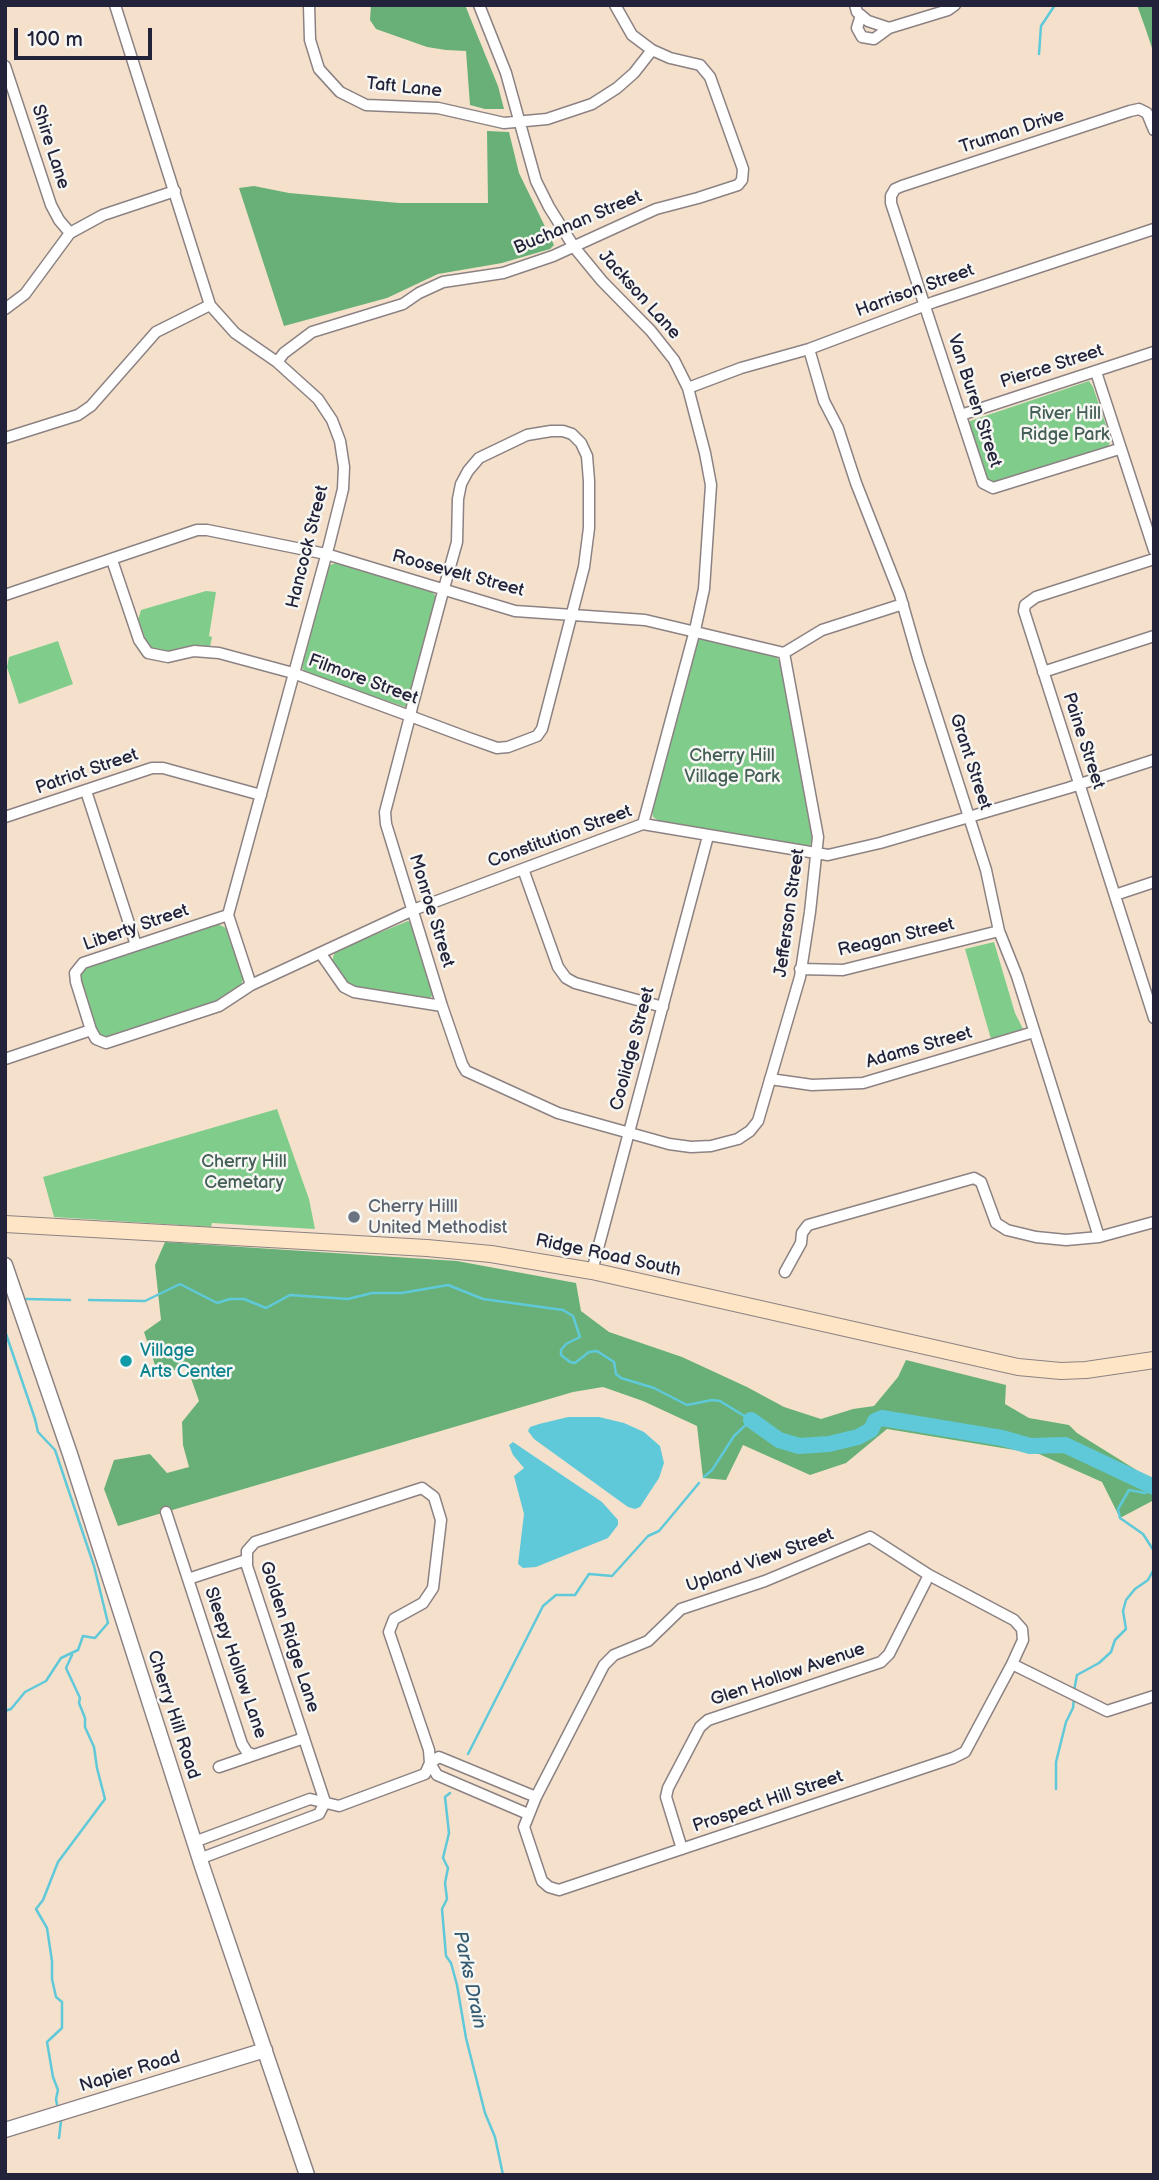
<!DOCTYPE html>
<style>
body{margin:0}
#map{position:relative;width:1159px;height:2180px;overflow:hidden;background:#f5e1cb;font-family:"Balsamiq Sans",sans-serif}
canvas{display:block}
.frame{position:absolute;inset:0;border:7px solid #22223b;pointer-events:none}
.scale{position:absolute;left:14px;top:28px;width:138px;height:32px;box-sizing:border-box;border:4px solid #22223b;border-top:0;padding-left:9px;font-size:21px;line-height:24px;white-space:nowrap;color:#22223b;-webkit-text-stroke:5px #f6f6f2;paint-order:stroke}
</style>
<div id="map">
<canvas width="1159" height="2180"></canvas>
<div class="frame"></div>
<div class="scale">100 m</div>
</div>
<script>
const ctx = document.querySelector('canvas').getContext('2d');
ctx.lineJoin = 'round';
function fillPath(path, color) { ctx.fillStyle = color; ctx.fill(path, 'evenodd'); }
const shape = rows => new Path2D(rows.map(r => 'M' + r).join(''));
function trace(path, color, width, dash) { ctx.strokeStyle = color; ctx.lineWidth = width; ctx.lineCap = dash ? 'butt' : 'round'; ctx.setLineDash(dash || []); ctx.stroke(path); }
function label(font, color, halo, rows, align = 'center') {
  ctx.font = font + ' "Balsamiq Sans",sans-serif'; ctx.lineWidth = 5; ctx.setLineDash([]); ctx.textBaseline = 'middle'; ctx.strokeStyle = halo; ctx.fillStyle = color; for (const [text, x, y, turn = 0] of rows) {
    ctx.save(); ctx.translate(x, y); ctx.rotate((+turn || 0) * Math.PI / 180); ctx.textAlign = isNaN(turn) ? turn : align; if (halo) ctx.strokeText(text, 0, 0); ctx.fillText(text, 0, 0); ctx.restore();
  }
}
fillPath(shape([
 [1089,381,1093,387,1111,440,1108,447,992,484,987,481,968,425,970,421],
 [336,563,431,591,437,597,408,705,405,707,307,674,302,668,328,569,330,565],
 [206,591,216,592,209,636,212,637,210,647,201,647,168,653,157,652,148,645,138,620,141,610],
 [701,638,776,656,780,662,814,837,809,847,803,847,659,821,653,817,652,811,697,641],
 [58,641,73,684,19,704,7,667,9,657],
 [408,921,413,924,433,990,432,996,428,999,349,986,332,961,335,951],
 [218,924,226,928,243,979,241,986,218,1002,107,1039,98,1035,80,978,84,969],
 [994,942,1015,1013,1023,1029,991,1039,965,949],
 [277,1109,309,1199,315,1229,212,1223,211,1227,54,1217,43,1177]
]), '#80cd8b');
fillPath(shape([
 [371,5,465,5,498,86,504,109,485,109,470,105,466,51,446,50,427,47,376,29,370,20],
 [1137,5,1154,5,1154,54,1146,30],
 [487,131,509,132,519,173,554,245,550,249,502,263,438,274,387,298,284,326,239,188,254,186,289,193,399,203,488,203],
 [165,1242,457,1261,576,1283,581,1311,609,1332,682,1357,747,1387,784,1407,821,1419,853,1409,874,1406,898,1377,906,1360,1006,1385,1005,1404,1029,1418,1069,1425,1077,1433,1154,1481,1154,1500,1120,1518,1102,1482,1039,1454,887,1429,846,1463,810,1475,743,1445,726,1480,703,1478,697,1426,643,1401,603,1387,573,1392,118,1526,104,1489,114,1460,150,1454,167,1473,189,1467,183,1445,182,1422,199,1401,187,1367,158,1374,144,1332,161,1320,155,1265]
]), '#68b077');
fillPath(shape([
 [568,1417,599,1417,624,1423,644,1432,660,1446,664,1463,659,1478,640,1507,635,1509,628,1507,534,1439,528,1431,530,1427,539,1424],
 [513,1442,602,1502,618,1520,618,1525,608,1538,536,1567,523,1568,518,1564,524,1514,514,1476,524,1468,513,1455,509,1445]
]), '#5fc9d9');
trace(shape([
 [1039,54,1041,26,1055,5],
 [26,1299,70,1300],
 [89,1300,145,1301,180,1284,217,1303,230,1299,244,1299,266,1308,290,1295,348,1299,372,1293,402,1293,448,1285,483,1299,563,1310,573,1316,580,1337,566,1344,561,1350,561,1355,570,1362,575,1363,589,1352,597,1351,614,1362,616,1374,621,1378,654,1388,687,1405,712,1400,720,1401,751,1420,734,1436,712,1470,704,1477],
 [5,1305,6,1304],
 [5,1331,35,1419,38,1432,55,1450,94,1566,108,1623,95,1638,83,1636,78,1650,61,1658,46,1681,25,1692,11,1709,5,1711],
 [1152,1486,1145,1493,1129,1490,1118,1509,1120,1518,1143,1534,1154,1551],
 [1074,1691,1077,1675,1099,1663,1111,1652,1115,1640,1126,1629,1123,1611,1126,1600,1135,1589,1148,1580,1154,1569],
 [468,1754,543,1606,556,1595,575,1595,589,1574,612,1576,648,1536,659,1531,699,1483],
 [1056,1789,1056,1762,1066,1722,1073,1708,1074,1698],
 [450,1793,445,1797,449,1833,443,1858,448,1868,445,1883,447,1899,442,1909,446,1956,451,1963,457,1985,466,2038,485,2113,495,2137,503,2175],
 [58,2110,56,2099,58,2090,53,2077,47,2042,62,2028,62,2002,56,1997,52,1979,52,1961,47,1928,36,1909,43,1900,58,1862,105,1799,97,1768,94,1747,85,1727,85,1718,79,1703,80,1698,66,1668,72,1655],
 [59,2138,61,2121]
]), '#5fc9d9', 2.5);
trace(shape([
 [751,1420,779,1440,799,1446,829,1444,858,1437,871,1430,875,1421,882,1418,1002,1438,1030,1446,1065,1445,1154,1487]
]), '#5fc9d9', 16);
const minor = shape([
 [115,5,210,305,235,333,277,362,318,399,332,420,340,441,344,467,343,489,329,545,228,915,251,985],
 [309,5,310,40,319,69,340,92,366,105,438,108,504,123,547,119,592,104,617,88,634,73,652,50],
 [479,5,506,73,536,181,549,207,574,247,602,281,651,331,674,360,688,388,705,453,711,485,704,589,695,630,643,824],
 [855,5,857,12,868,21,889,28,948,10,955,5],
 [861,15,857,28,862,37,874,39,889,28],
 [5,66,51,205,59,220,70,233],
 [5,309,25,294,70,233,103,215,175,191],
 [277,362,284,353,312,332,403,304,419,293,443,282,503,273,553,256,656,209,698,198,738,185,742,180,743,169,710,77,700,65,670,58,652,50,632,35,615,5],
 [1096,372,1154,550],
 [688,388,741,368,809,349,934,302,1154,229],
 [961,415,1154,352],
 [5,438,78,415,91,406,156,332,210,305],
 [1119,449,993,488,983,483,891,203,891,196,895,189,902,186,1130,111,1139,109,1147,113,1154,130],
 [1154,559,1036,597,1025,605,1024,611,1154,1018],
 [112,560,139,640,148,653,168,657,194,651,219,653,293,673,410,716,466,737,497,748,508,747,537,736,542,729,584,567,589,528,589,481,587,456,581,443,572,434,563,431,551,431,527,435,479,458,468,471,461,484,458,499,457,542,441,599,412,707,410,716,408,724,385,812,386,824,442,1006,462,1064,466,1071,558,1113,669,1144,691,1147,711,1146,738,1139,750,1131,758,1121,800,977,810,912,818,837,784,653],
 [5,595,197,530,207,530,326,554,515,611,645,620,784,653,822,630,903,604],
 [1043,672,1154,636],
 [86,791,136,945],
 [5,817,152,768,163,768,261,795],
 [523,869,558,967,566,978,575,983,663,1007],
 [1115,895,1154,882],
 [321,954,344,987,354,992,442,1006],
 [800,969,843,970,999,931],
 [91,1030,76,982,75,973,83,963,228,915],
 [5,1059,91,1030,96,1039,106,1043,219,1006,251,985,413,910,643,824,828,855,880,843,1068,788,1154,760],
 [770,1079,812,1085,863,1083,1034,1032],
 [1099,1237,1154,1222],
 [592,1271,708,836],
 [785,1272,801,1243,802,1233,808,1225,974,1178,981,1182,996,1223,1007,1230,1036,1237,1066,1240,1099,1237,1017,976,999,931,986,870,918,658,900,595,856,483,838,428,824,401,809,349],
 [166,1512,242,1744,247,1752,254,1755,304,1738],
 [870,1537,929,1575,1014,1620,1022,1629,1023,1640,1012,1664,965,1752,953,1758,559,1890,549,1887,542,1881,524,1827,536,1797,604,1665,614,1655,648,1641,681,1609,765,1581,870,1537],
 [188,1579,246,1560],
 [1012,1664,1107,1711,1154,1696],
 [219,1767,254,1755],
 [325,1802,247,1566,247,1551,255,1542,422,1488,434,1497,441,1520,433,1588,423,1603,394,1619,389,1632,429,1750,430,1763,437,1775,528,1814],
 [194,1842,310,1799,339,1806,425,1774,430,1763,439,1757,536,1797],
 [682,1849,666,1797,668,1788,700,1727,708,1720,881,1662,889,1654,929,1575],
 [199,1859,319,1814,325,1802]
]);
const tertiary = shape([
 [5,1265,70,1454,202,1866,307,2175],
 [5,2130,265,2050]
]);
const secondary = shape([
 [5,1224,427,1248,491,1254,592,1271,1018,1367,1061,1371,1086,1370,1154,1360]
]);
trace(minor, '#8c8283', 13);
trace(tertiary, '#8c8283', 17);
trace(secondary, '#8c8283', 18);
trace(minor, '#fff', 10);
trace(tertiary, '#fff', 14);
trace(secondary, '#fee5c5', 16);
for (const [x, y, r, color] of [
 [354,1217,7,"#6b7280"],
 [126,1361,7,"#0f9aa8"]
]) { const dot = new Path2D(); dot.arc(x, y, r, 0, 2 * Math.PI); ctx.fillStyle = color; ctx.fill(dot); trace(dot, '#f6f6f2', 2.5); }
label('18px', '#22223b', '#f6f6f2', [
 ["Taft Lane",404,88,6],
 ["Truman Drive",1012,132,-18],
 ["Shire Lane",50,147,72],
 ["Buchanan Street",578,223,-23],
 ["Harrison Street",915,291,-20],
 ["Jackson Lane",639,295,48],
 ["Pierce Street",1052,367,-18],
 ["Van Buren Street",974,401,72],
 ["Hancock Street",308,547,-76],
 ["Roosevelt Street",458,574,15],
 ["Filmore Street",363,680,20],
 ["Paine Street",1083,741,72],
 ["Grant Street",970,762,72],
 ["Patriot Street",87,772,-19],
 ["Constitution Street",560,837,-20],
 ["Monroe Street",431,911,73],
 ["Jefferson Street",790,913,-82],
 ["Liberty Street",136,928,-19],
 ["Reagan Street",896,938,-13],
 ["Adams Street",919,1048,-16],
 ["Coolidge Street",633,1049,-75],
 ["Ridge Road South",608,1256,12],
 ["Upland View Street",760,1561,-20],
 ["Golden Ridge Lane",289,1637,72],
 ["Sleepy Hollow Lane",235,1663,71],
 ["Glen Hollow Avenue",788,1675,-19],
 ["Cherry Hill Road",173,1715,72],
 ["Prospect Hill Street",768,1802,-19],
 ["Napier Road",130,2072,-17]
]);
label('18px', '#435e57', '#f6f6f2', [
 ["River Hill",1065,414],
 ["Ridge Park",1065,435],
 ["Cherry Hill",732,756],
 ["Village Park",732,777],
 ["Cherry Hill",244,1162],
 ["Cemetary",244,1183]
]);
label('18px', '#5b616d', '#f6f6f2', [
 ["Cherry Hilll",368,1207],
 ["United Methodist",368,1228]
], 'left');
label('18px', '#0d838f', '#f6f6f2', [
 ["Village",140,1351],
 ["Arts Center",140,1372]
], 'left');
label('italic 19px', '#375c72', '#f6f6f2', [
 ["Parks Drain",469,1980,78]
]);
</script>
